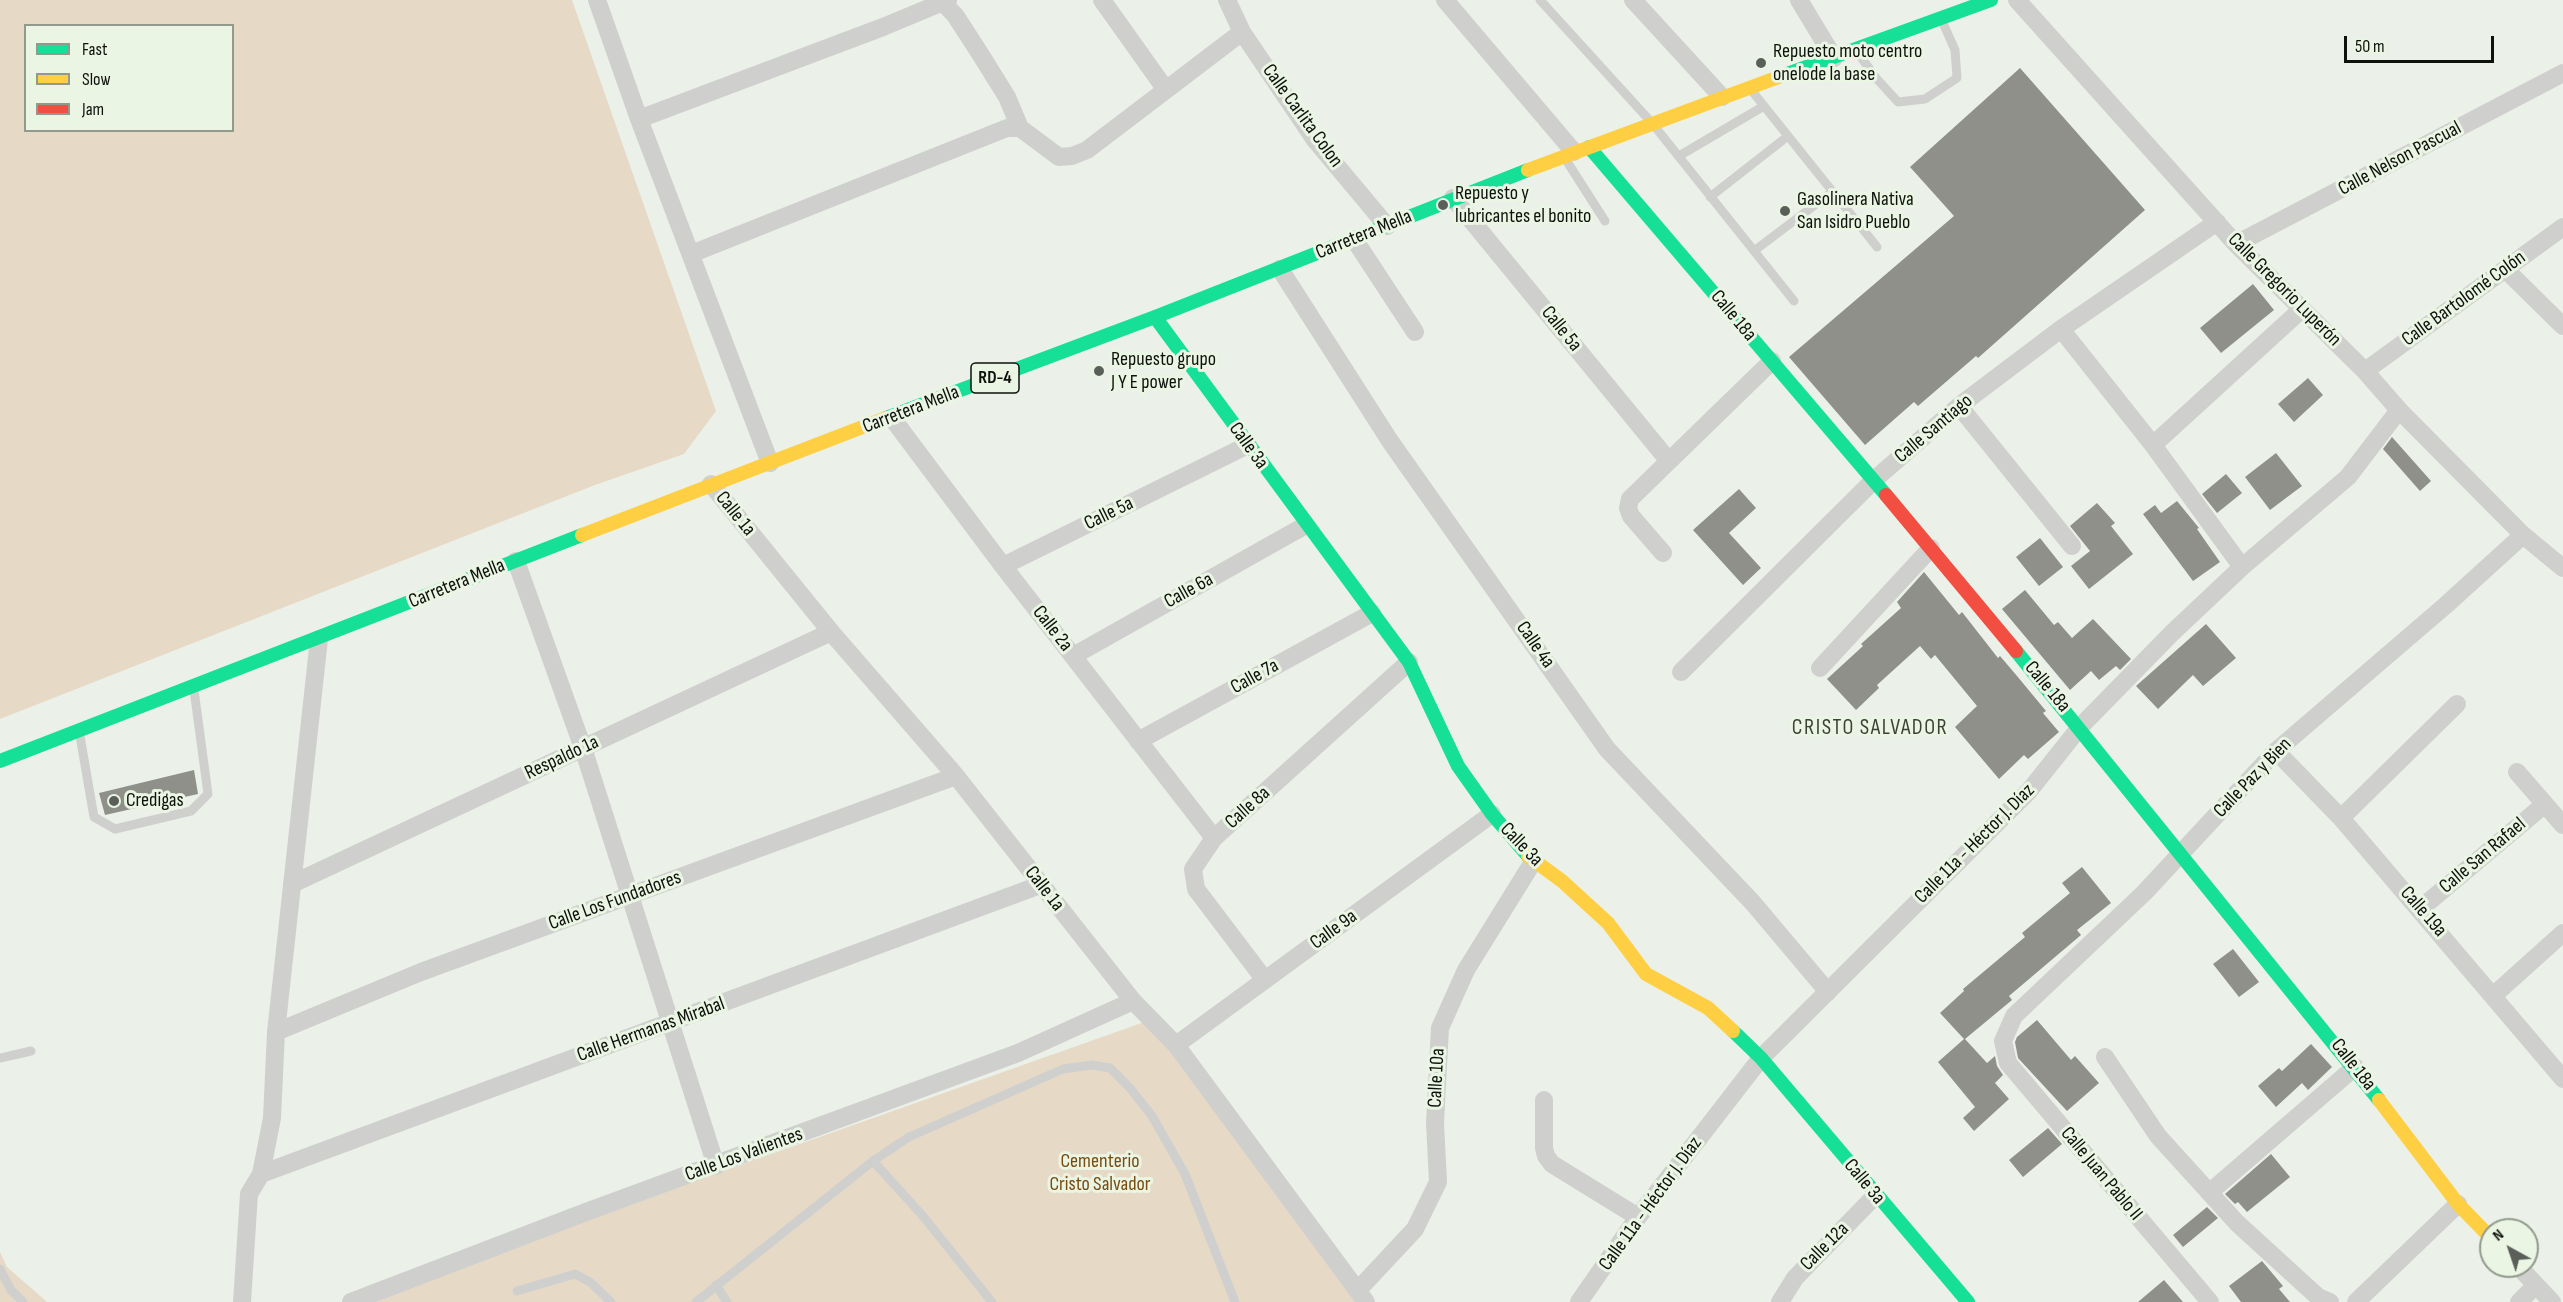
<!DOCTYPE html>
<meta charset="utf-8">
<style>
body{margin:0}
#map{position:relative;width:2563px;height:1302px;overflow:hidden;background:#ebf1e8;font-family:"Sofia Sans Condensed",sans-serif}
canvas{display:block}
.legend{position:absolute;left:24px;top:24px;width:210px;height:108px;box-sizing:border-box;background:#eaf5e4;border:2px solid #929a8e;margin:0;padding:8px 10px;list-style:none;font-size:18px;color:#0e110c}
.legend li{display:flex;align-items:center;gap:12px;height:30px}
.legend b{width:30px;border:2px solid #929a8e}
.north{position:absolute;left:2479px;top:1218px;width:60px;height:60px;box-sizing:border-box;background:#eaf5e4;border:2px solid #929a8e;border-radius:50%;rotate:320deg;font-size:16px;font-weight:700;line-height:24px;text-align:center;color:#0e110c}
.north::after{content:'';display:block;margin:auto;width:21px;height:27px;background:#5b5f59;clip-path:polygon(50% 0,100% 100%,50% 72%,0 100%)}
.scale{position:absolute;left:2344px;top:36px;width:150px;height:27px;box-sizing:border-box;border:3px solid #0e110c;border-top:0;padding-left:8px;font-size:18px;line-height:21px;white-space:nowrap;color:#0e110c;-webkit-text-stroke:4px #eaf5e4;paint-order:stroke}
</style>
<div id="map">
<canvas width="2563" height="1302"></canvas>
<ul class="legend">
<li><b style="height:8px;background:#16e098"></b>Fast</li>
<li><b style="height:8px;background:#ffcf43"></b>Slow</li>
<li><b style="height:8px;background:#f24e42"></b>Jam</li>
</ul>
<div class="north">N</div>
<div class="scale">50 m</div>
</div>
<script>
const ctx = document.querySelector('canvas').getContext('2d');
ctx.lineJoin = 'round';
function fillPath(path, color) { ctx.fillStyle = color; ctx.fill(path, 'evenodd'); }
const shape = rows => new Path2D(rows.map(r => 'M' + r).join(''));
function trace(path, color, width, dash) { ctx.strokeStyle = color; ctx.lineWidth = width; ctx.lineCap = dash ? 'butt' : 'round'; ctx.setLineDash(dash || []); ctx.stroke(path); }
function label(font, color, halo, rows, align = 'center') {
  ctx.font = font + ' "Sofia Sans Condensed",sans-serif'; ctx.lineWidth = 6; ctx.setLineDash([]); ctx.textBaseline = 'middle'; ctx.strokeStyle = halo; ctx.fillStyle = color; for (const [text, x, y, turn = 0] of rows) {
    ctx.save(); ctx.translate(x, y); ctx.rotate((+turn || 0) * Math.PI / 180); ctx.textAlign = isNaN(turn) ? turn : align; if (halo) ctx.strokeText(text, 0, 0); ctx.fillText(text, 0, 0); ctx.restore();
  }
}
fillPath(shape([
 [0,0,572,0,716,411,684,454,595,485,0,719],
 [26,26,232,26,232,130,26,130],
 [1150,1020,1364,1302,353,1302],
 [0,1252,7,1267,47,1302,0,1302]
]), '#e6dac7');
fillPath(shape([
 [2020,68,2145,210,1978,358,1976,356,1918,406,1914,402,1865,445,1789,357,1954,216,1910,167],
 [2253,284,2274,310,2221,353,2200,328],
 [2308,378,2323,395,2294,422,2278,404],
 [2392,437,2431,481,2420,491,2383,449],
 [2276,453,2302,486,2270,510,2245,477],
 [2226,474,2242,493,2217,513,2202,494],
 [1739,489,1756,508,1729,533,1761,568,1743,585,1693,530],
 [2177,501,2199,528,2197,529,2220,562,2193,581,2143,514,2155,505,2161,513],
 [2097,503,2115,523,2111,526,2133,554,2089,589,2071,566,2090,551,2070,526],
 [2040,538,2063,567,2039,586,2016,557],
 [1924,572,1959,615,1962,612,1998,658,2000,656,2017,676,2046,711,2043,713,2059,732,2028,759,2024,755,1999,779,1955,727,1977,706,1935,655,1931,659,1920,646,1877,685,1879,688,1856,710,1827,679,1863,646,1861,644,1901,608,1897,602],
 [2025,590,2054,625,2058,622,2072,638,2093,619,2131,659,2120,670,2116,666,2099,680,2091,671,2070,690,2002,609],
 [2206,624,2236,658,2203,686,2193,675,2158,709,2136,686],
 [194,770,198,794,105,815,99,793],
 [2082,867,2111,903,2077,930,2081,935,2009,996,2012,1000,1965,1039,1987,1063,1995,1056,1997,1066,2003,1075,1995,1083,2009,1099,1974,1131,1963,1118,1975,1107,1938,1062,1964,1039,1940,1013,1964,991,1963,989,2025,937,2022,933,2070,893,2062,883],
 [2233,949,2259,982,2239,997,2213,964],
 [2037,1020,2071,1060,2075,1056,2099,1083,2067,1111,2018,1058,2015,1042,2017,1037],
 [2311,1044,2332,1067,2308,1090,2302,1083,2276,1107,2258,1086,2279,1068,2282,1071],
 [2048,1128,2062,1144,2023,1177,2009,1160],
 [2271,1154,2290,1177,2247,1212,2238,1202,2235,1204,2225,1194],
 [2207,1207,2218,1218,2183,1247,2173,1235],
 [2262,1261,2283,1286,2279,1289,2290,1302,2241,1302,2229,1286],
 [2164,1280,2183,1302,2138,1302]
]), '#8e9089');
trace(shape([
 [1540,0,1652,123,1794,301],
 [1858,53,1876,78,1898,102,1925,99,1957,78,1955,50,1943,23],
 [1752,91,1877,247],
 [1679,156,1764,106],
 [1566,160,1605,221],
 [1710,197,1788,136],
 [1754,251,1832,192],
 [80,736,94,817,115,829,191,811,208,794,194,690],
 [0,1058,31,1051],
 [873,1161,922,1215,992,1302],
 [0,1269,11,1290,23,1302],
 [716,1285,727,1302],
 [517,1291,575,1274,590,1282,611,1302],
 [696,1302,873,1161,909,1137,1063,1069,1092,1065,1110,1068,1130,1088,1152,1116,1185,1174,1235,1302]
]), '#cfd0ce', 9);
trace(shape([
 [597,0,639,119,770,463],
 [1102,0,1166,90],
 [1227,0,1242,32,1315,140,1387,226],
 [1445,0,1574,152],
 [1633,0,1722,97],
 [1799,0,1834,58],
 [2017,0,2236,244,2365,371,2399,410,2523,535,2563,568],
 [943,3,955,15,979,52,1007,97,1020,128],
 [639,119,883,27,948,0],
 [1453,198,1668,460],
 [1354,239,1415,332],
 [2236,244,2563,73],
 [691,254,1007,128,1020,128,1059,157,1072,156,1087,150,1242,32],
 [1280,269,1390,441,1607,749,1753,903,1828,992],
 [2505,269,2563,326],
 [2061,329,2153,445,2242,567],
 [2365,371,2563,227],
 [1959,406,2072,546],
 [892,418,1003,566,1214,838],
 [2153,445,2302,309],
 [711,484,831,632,956,776,1133,1001,1176,1045,1366,1302],
 [1663,553,1631,516,1628,508,1630,499,1772,361],
 [516,561,583,748,716,1166],
 [1003,566,1248,445],
 [1073,656,1306,525],
 [1820,668,1931,548],
 [1681,672,1874,480,1959,406,2061,329,2217,222],
 [1138,741,1372,613],
 [2276,751,2341,818,2563,1079],
 [2517,772,2563,825],
 [2341,818,2457,704],
 [292,884,831,632],
 [2420,909,2545,804],
 [1265,980,1196,889,1193,869,1214,838,1409,662],
 [2494,995,2563,933],
 [276,1032,421,972,956,776],
 [1176,1045,1492,814],
 [2105,1057,2158,1136,2237,1223,2318,1297,2330,1302],
 [1544,1100,1544,1148,1546,1156,1552,1164,1638,1217],
 [261,1174,1040,885],
 [2210,1192,2355,1067],
 [2518,1266,2552,1302],
 [1358,1290,1415,1229,1438,1182,1435,1123,1440,1028,1466,970,1533,862],
 [242,1302,249,1194,261,1174,272,1118,276,1032,319,639],
 [351,1302,586,1212,1018,1053,1133,1001],
 [1579,1302,1638,1217,1761,1058,2029,791,2080,727,2172,633,2242,567,2348,477,2399,410],
 [1780,1302,1795,1278,1875,1196],
 [2210,1302,2008,1063,2003,1041,2014,1016,2144,893,2276,751,2446,605,2523,535],
 [2356,1302,2458,1204],
 [2519,1302,2536,1285]
]), '#cfd0ce', 18);
trace(shape([
 [1784,75,1991,0],
 [1589,147,1886,495],
 [1155,317,1409,662,1458,766,1492,814,1528,856],
 [886,418,1155,317,1528,170],
 [2016,651,2379,1100],
 [0,761,582,535],
 [1733,1031,1761,1058,1968,1302]
]), '#16e098', 14);
trace(shape([
 [1528,170,1784,75],
 [582,535,886,418],
 [1528,856,1562,881,1608,923,1646,974,1708,1008,1733,1031],
 [2379,1100,2458,1204,2491,1238]
]), '#ffcf43', 14);
trace(shape([
 [1886,495,2016,651]
]), '#f24e42', 14);
for (const [x, y, r, color] of [
 [1761,63,6,"#5b5f59"],
 [1443,205,6,"#5b5f59"],
 [1785,211,6,"#5b5f59"],
 [1099,371,6,"#5b5f59"],
 [114,801,6,"#5b5f59"]
]) { const dot = new Path2D(); dot.arc(x, y, r, 0, 2 * Math.PI); ctx.fillStyle = color; ctx.fill(dot); trace(dot, '#eaf5e4', 2); }
for (const [x, y, w] of [
 [995,378,48]
]) { const box = new Path2D(); box.roundRect(x - w / 2, y - 15, w, 30, 4.5); ctx.fillStyle = '#eaf5e4'; ctx.fill(box); trace(box, '#0e110c', 1.5); }
label('bold 18px', '#0e110c', null, [
 ["RD-4",995,378]
]);
label('20px', '#0e110c', '#eaf5e4', [
 ["Repuesto moto centro",1773,52],
 ["onelode la base",1773,75],
 ["Repuesto y",1455,194],
 ["lubricantes el bonito",1455,217],
 ["Gasolinera Nativa",1797,200],
 ["San Isidro Pueblo",1797,223],
 ["Repuesto grupo",1111,360],
 ["J Y E power",1111,383],
 ["Credigas",126,801]
], 'left');
label('20px', '#0e110c', '#eaf5e4', [
 ["Calle Carlita Colon",1302,116,54],
 ["Calle Nelson Pascual",2400,159,-28],
 ["Carretera Mella",1364,235,-22],
 ["Calle Gregorio Luperón",2284,290,45],
 ["Calle Bartolomé Colón",2464,299,-36],
 ["Calle 18a",1733,316,50],
 ["Calle 5a",1561,329,51],
 ["Carretera Mella",911,410,-21],
 ["Calle Santiago",1934,429,-40],
 ["Calle 3a",1248,446,54],
 ["Calle 1a",735,514,51],
 ["Calle 5a",1109,514,-26],
 ["Carretera Mella",457,584,-22],
 ["Calle 6a",1189,591,-29],
 ["Calle 2a",1052,629,52],
 ["Calle 4a",1535,645,55],
 ["Calle 7a",1255,677,-29],
 ["Calle 18a",2047,687,50],
 ["Respaldo 1a",562,758,-25],
 ["Calle Paz y Bien",2253,778,-46],
 ["Calle 8a",1248,808,-42],
 ["Calle 11a - Héctor J. Díaz",1975,844,-45],
 ["Calle 3a",1521,845,46],
 ["Calle San Rafael",2483,856,-40],
 ["Calle 1a",1044,889,52],
 ["Calle Los Fundadores",615,901,-20],
 ["Calle 19a",2423,912,49],
 ["Calle 9a",1334,930,-36],
 ["Calle Hermanas Mirabal",651,1030,-20],
 ["Calle 18a",2353,1065,52],
 ["Calle 10a",1437,1078,-87],
 ["Calle Los Valientes",744,1155,-20],
 ["Calle Juan Pablo II",2101,1174,50],
 ["Calle 3a",1864,1182,50],
 ["Calle 11a - Héctor J. Díaz",1651,1204,-54],
 ["Calle 12a",1825,1247,-45]
]);
label('20px', '#784b11', '#eaf5e4', [
 ["Cementerio",1100,1162],
 ["Cristo Salvador",1100,1185]
]);
ctx.letterSpacing = '1.5px';
label('22px', '#3a4336', '#eaf5e4', [
 ["CRISTO SALVADOR",1870,728]
]);
ctx.letterSpacing = '0px';
</script>
